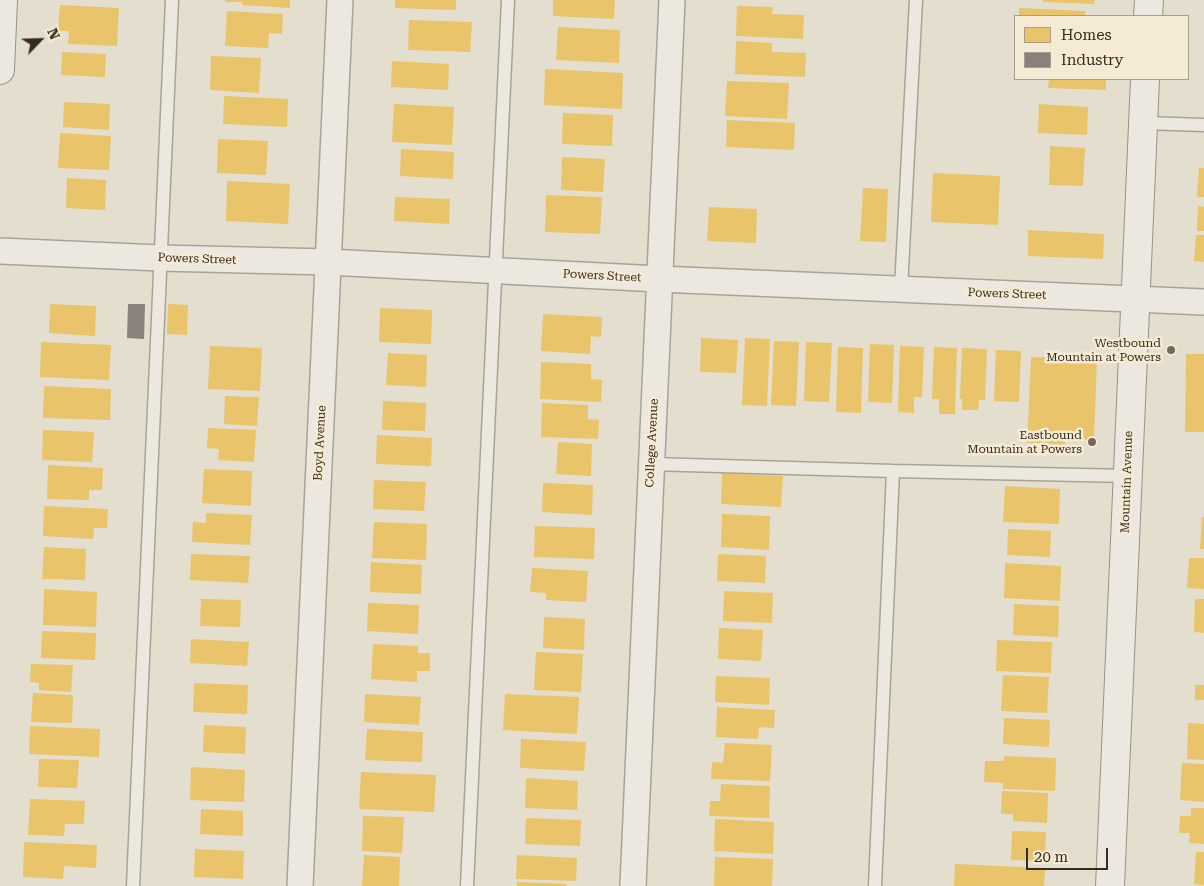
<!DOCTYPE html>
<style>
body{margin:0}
#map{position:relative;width:1204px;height:886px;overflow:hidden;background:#e4dece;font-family:"Roboto Serif",serif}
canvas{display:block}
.legend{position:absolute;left:1014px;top:15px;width:175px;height:65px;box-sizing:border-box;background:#f5ebd4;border:1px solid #a99e8b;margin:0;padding:6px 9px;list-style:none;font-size:15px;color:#382b1e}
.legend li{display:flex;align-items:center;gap:10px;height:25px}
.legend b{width:25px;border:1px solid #a99e8b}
.north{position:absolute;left:15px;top:15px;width:50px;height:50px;-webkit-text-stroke:4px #f5ebd4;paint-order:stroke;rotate:66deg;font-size:14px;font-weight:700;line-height:20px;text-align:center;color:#382b1e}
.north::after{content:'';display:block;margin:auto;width:18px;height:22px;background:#382b1e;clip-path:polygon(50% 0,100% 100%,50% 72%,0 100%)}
.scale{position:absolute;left:1026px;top:848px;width:82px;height:22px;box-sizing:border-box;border:2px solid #382b1e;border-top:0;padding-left:6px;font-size:15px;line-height:18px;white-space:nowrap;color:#382b1e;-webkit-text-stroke:4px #f5ebd4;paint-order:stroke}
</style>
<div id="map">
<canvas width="1204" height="886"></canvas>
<ul class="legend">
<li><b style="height:14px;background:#e9c46a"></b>Homes</li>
<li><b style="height:14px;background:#8a817c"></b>Industry</li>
</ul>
<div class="north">N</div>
<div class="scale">20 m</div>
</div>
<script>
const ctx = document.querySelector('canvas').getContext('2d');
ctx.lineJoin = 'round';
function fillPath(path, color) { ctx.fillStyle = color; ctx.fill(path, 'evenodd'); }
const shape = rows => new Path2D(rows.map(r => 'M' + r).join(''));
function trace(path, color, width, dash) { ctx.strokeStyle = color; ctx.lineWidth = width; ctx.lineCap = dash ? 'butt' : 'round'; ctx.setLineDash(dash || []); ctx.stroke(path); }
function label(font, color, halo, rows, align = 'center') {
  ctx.font = font + ' "Roboto Serif",serif'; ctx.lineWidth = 5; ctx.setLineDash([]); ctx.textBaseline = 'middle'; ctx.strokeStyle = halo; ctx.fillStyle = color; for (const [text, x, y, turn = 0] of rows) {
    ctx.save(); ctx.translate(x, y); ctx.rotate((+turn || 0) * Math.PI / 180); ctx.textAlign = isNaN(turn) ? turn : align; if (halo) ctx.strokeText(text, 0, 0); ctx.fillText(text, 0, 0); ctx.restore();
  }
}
fillPath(shape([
 [225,0,290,0,290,8,242,5,242,2,225,2],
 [395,0,456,0,456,10,395,8],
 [553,0,615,0,614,19,553,16],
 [1043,0,1095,0,1094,4,1043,2],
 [60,5,119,8,117,46,68,44,69,31,58,31],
 [737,6,773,7,772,14,804,15,803,39,736,36],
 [1019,8,1085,11,1085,16,1019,16],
 [227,11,283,14,282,34,269,33,268,48,225,46],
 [409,20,472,22,470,52,408,50],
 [558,27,620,30,619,63,556,60],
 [736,41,772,43,772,52,806,53,805,77,735,74],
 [62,52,106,54,105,77,61,75],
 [211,56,261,58,259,93,210,90],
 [392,61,449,64,448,90,391,87],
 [545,69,623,73,622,109,544,105],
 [1049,79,1106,79,1106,90,1048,88],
 [727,81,789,83,787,119,725,116],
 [224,96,288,99,287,127,223,124],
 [64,102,110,104,109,130,63,127],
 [394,104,454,107,452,145,392,142],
 [1039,104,1088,107,1087,135,1038,133],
 [563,113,613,115,612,146,562,144],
 [727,120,795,123,794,150,726,147],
 [60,133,111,136,109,170,58,168],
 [218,139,268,141,266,175,217,173],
 [1050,146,1085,148,1083,186,1049,185],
 [401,149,454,152,453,179,400,176],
 [562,157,605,159,603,192,561,190],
 [1199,168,1204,168,1204,197,1197,197],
 [933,173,1000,176,998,225,931,222],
 [67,178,106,180,105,210,66,208],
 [227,181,290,184,288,224,226,221],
 [863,188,888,189,886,242,860,241],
 [546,195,602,197,600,234,545,232],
 [395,197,450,199,449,224,394,221],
 [1198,206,1204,207,1204,231,1197,231],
 [709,207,757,209,756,243,707,241],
 [1028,230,1104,234,1103,259,1028,256],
 [1196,235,1204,235,1204,262,1194,261],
 [50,304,96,306,95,336,49,333],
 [168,304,188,305,187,335,167,334],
 [380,308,432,310,431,344,379,342],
 [543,314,602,317,601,337,591,336,590,354,541,351],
 [701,338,738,340,736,373,700,372],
 [745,338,770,339,767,406,742,405],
 [774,341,799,342,796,406,771,405],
 [41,342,111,345,109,380,40,377],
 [806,342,832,343,829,402,804,401],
 [870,344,894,345,892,403,868,402],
 [210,346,262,348,260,391,208,389],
 [900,346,924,347,922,397,914,397,914,413,898,412],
 [838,347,863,348,861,413,836,412],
 [934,347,957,348,955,414,939,414,939,399,932,399],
 [962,348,987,349,985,400,979,400,978,410,962,410,962,399,960,399],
 [996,350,1021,351,1019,402,994,401],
 [388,353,427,355,426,387,386,385],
 [1186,354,1204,354,1204,432,1185,432],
 [1031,357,1097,359,1094,440,1065,439,1065,445,1027,443],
 [541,362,591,364,591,379,602,380,601,402,540,399],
 [44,386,111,389,110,420,43,418],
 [225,396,259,397,257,426,224,424],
 [383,401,426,403,425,431,382,430],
 [542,403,588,405,588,419,599,420,598,439,541,437],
 [208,428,256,430,254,462,218,460,219,449,207,448],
 [43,430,94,432,92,462,42,460],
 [377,435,432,438,431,466,376,464],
 [558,442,592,444,591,476,556,474],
 [48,465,103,468,102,490,89,490,89,500,47,499],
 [204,469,252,471,251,506,202,503],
 [722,473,783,476,781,507,721,504],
 [374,480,426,482,424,511,373,509],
 [543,483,593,485,592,515,542,512],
 [1005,486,1060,489,1059,524,1003,522],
 [44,506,108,509,107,528,94,528,93,539,43,536],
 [206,513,252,515,250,545,192,542,193,522,206,523],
 [722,514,770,516,769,550,721,547],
 [1202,517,1204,517,1204,549,1200,549],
 [374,522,427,524,426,560,372,558],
 [535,526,595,528,594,559,534,557],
 [1008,529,1051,531,1050,557,1007,555],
 [44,547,86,549,85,580,42,579],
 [191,554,250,556,248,583,190,580],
 [718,554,766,556,765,583,717,581],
 [1189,558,1204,558,1204,589,1187,588],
 [371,562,422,565,421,594,370,592],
 [1005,563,1061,566,1060,601,1004,598],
 [532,568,588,571,586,602,546,600,546,593,530,592],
 [44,589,97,592,96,627,43,625],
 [724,591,773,593,772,623,723,621],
 [201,599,241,600,240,627,200,626],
 [1195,599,1204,599,1204,633,1194,632],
 [368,603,419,605,418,634,367,631],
 [1014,604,1059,606,1058,637,1013,635],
 [544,617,585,619,584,650,543,648],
 [719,628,763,630,761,661,718,659],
 [42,631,96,633,95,660,41,658],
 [191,639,249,642,247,666,190,663],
 [997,640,1052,642,1051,673,996,671],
 [373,644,418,646,418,653,430,653,430,671,417,671,417,682,371,679],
 [536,652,583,654,581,692,534,690],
 [31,664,73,665,71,692,39,690,39,683,30,682],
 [1003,675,1049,677,1047,713,1001,711],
 [716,676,770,678,769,705,715,702],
 [194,683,248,685,247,714,193,712],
 [1195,685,1204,685,1204,700,1195,700],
 [33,693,73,695,72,723,31,722],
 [365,694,421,697,419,725,364,722],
 [505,694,579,697,577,734,503,730],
 [717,707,775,710,774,728,759,727,758,739,716,737],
 [1004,718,1050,720,1049,747,1003,744],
 [1188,723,1204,724,1204,760,1187,759],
 [204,725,246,727,245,754,203,752],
 [30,726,100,729,99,757,29,754],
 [367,729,423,732,422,762,365,760],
 [521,739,586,742,584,771,520,768],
 [725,743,772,745,770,781,711,779,712,762,723,763],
 [1004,756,1056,758,1055,791,1003,789,1003,783,984,782,985,761,1004,761],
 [39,759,79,760,77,788,38,787],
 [1182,763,1204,764,1204,802,1180,800],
 [191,767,245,770,244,802,190,800],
 [361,772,436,775,434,812,359,809],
 [526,778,578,781,577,810,525,808],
 [721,784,770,786,769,818,709,816,710,801,720,801],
 [1002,791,1048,793,1047,823,1013,821,1013,814,1001,814],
 [30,799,85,801,84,824,65,824,64,836,28,835],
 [1191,808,1204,808,1204,844,1189,843,1190,833,1179,833,1180,816,1191,816],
 [201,809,243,811,243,836,200,834],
 [363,816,404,817,402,853,362,851],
 [526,818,581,820,580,846,525,844],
 [715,819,774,822,773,854,714,851],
 [1012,831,1046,832,1045,861,1011,860],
 [24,842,97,845,96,868,64,866,63,879,23,877],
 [195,849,244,851,243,879,194,877],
 [1196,852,1204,852,1204,885,1194,884],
 [364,855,400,857,399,886,362,886],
 [517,855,577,858,576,881,516,879],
 [715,857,773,859,772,886,714,886],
 [955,864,1045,868,1044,886,954,886],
 [517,882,567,884,566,886,517,886]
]), '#e9c46a');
fillPath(shape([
 [128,304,145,304,144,339,127,338]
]), '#8a817c');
const lane = shape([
 [1143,123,1204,125],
 [901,289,916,0],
 [651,464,893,471],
 [133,886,172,0],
 [467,886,508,0],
 [875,886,893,471,1128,476]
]);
const street = shape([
 [0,251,160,258,328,262,659,279,1204,302],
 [300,886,340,0],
 [633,886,672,0]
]);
const secondary = shape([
 [1148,16,1149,0],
 [0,70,3,0],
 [1110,886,1145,79]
]);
trace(lane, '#a9a397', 15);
trace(street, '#a9a397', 28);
trace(secondary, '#999286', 30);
trace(lane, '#ece8df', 12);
trace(street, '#ece8df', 25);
trace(secondary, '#ece8df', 28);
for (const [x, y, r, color] of [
 [1171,350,5,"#746a5c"],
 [1092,442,5,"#746a5c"]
]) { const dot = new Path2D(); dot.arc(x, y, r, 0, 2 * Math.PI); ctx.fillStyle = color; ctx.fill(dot); trace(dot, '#f5ebd4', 2); }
label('12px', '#382b1e', '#f5ebd4', [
 ["Powers Street",197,259,2],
 ["Powers Street",602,276,3],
 ["Powers Street",1007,294,2],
 ["Boyd Avenue",320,443,-87],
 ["College Avenue",652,443,-87],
 ["Mountain Avenue",1127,482,-88]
]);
label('12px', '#382b1e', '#f5ebd4', [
 ["Westbound",1161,343],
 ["Mountain at Powers",1161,357],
 ["Eastbound",1082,435],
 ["Mountain at Powers",1082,449]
], 'right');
</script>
